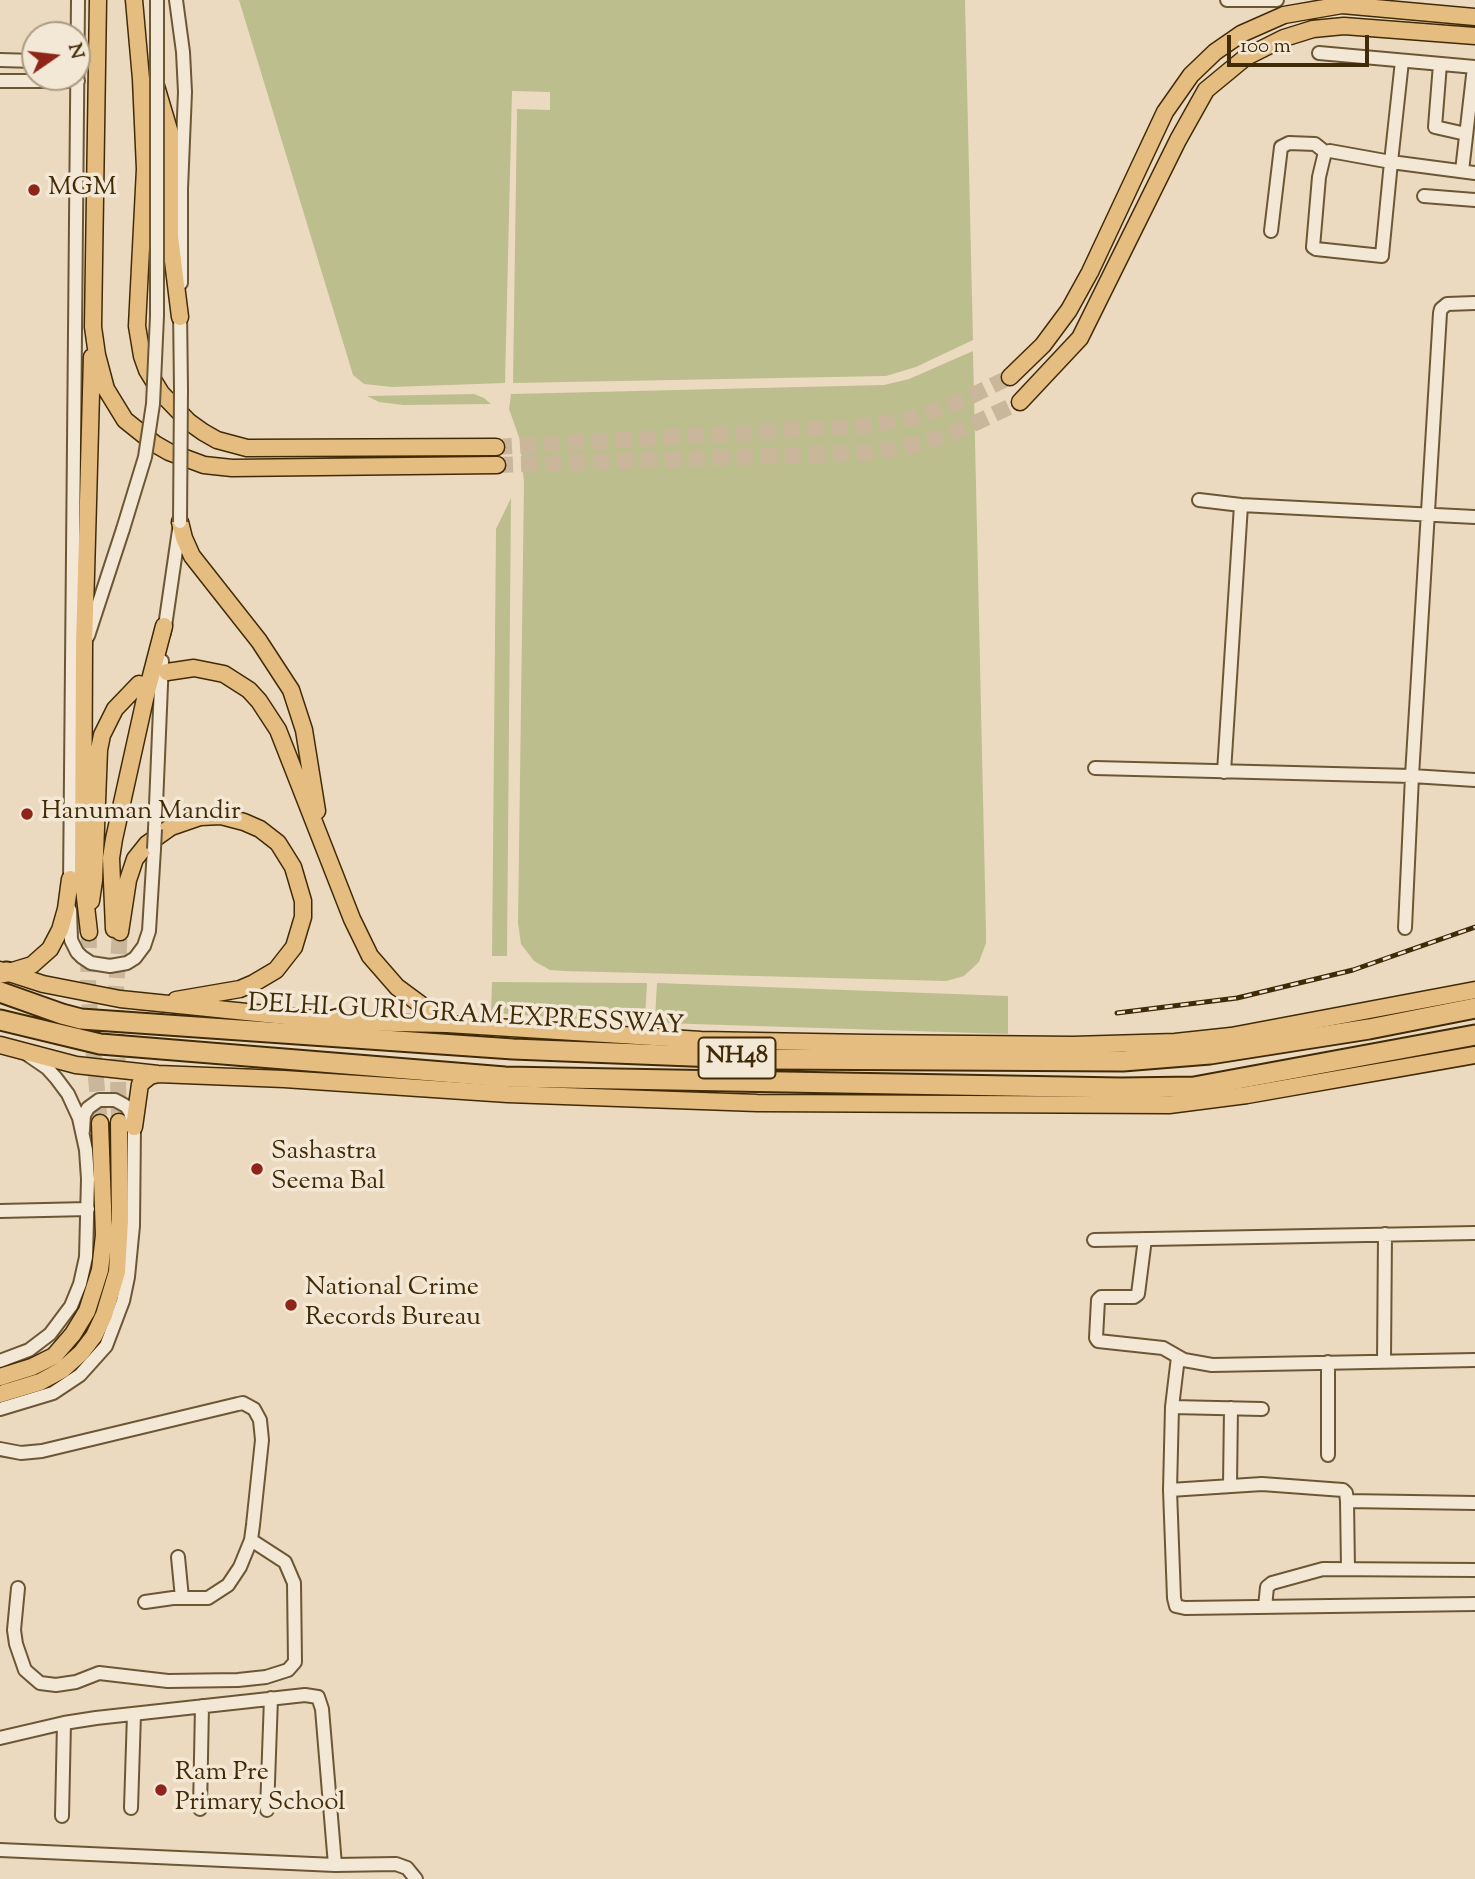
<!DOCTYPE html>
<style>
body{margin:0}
#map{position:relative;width:1475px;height:1879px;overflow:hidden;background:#ecdac0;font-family:"Sorts Mill Goudy",serif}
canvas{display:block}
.north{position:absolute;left:21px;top:21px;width:70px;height:70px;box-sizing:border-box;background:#f3e7d6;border:2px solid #ac9c83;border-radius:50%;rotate:76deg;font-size:19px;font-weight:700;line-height:28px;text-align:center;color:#412b07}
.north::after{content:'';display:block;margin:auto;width:24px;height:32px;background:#8f2418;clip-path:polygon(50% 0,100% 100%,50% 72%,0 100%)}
.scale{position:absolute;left:1227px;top:35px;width:142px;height:32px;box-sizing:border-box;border:4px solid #412b07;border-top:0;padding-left:9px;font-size:21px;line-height:24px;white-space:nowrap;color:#412b07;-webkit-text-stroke:5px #f3e7d6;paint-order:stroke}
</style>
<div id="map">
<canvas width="1475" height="1879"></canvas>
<div class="north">N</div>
<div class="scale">100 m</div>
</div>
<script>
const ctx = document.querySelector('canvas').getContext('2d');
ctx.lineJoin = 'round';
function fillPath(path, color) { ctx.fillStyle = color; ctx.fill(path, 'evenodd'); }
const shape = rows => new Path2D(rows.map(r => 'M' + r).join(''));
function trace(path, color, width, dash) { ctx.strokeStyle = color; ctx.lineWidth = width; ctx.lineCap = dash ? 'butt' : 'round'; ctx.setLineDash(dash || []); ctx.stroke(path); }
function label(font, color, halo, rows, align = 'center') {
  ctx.font = font + ' "Sorts Mill Goudy",serif'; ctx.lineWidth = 7; ctx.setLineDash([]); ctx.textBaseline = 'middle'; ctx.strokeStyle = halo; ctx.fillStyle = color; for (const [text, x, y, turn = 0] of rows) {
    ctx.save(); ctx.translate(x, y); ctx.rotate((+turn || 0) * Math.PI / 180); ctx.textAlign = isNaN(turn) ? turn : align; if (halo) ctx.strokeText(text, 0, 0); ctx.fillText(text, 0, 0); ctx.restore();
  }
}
fillPath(shape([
 [239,0,965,0,973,340,916,367,886,376,513,383,517,109,550,110,550,92,512,91,505,383,392,387,364,384,353,375],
 [973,351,986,931,986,943,979,962,964,976,946,981,564,971,550,970,534,961,521,944,518,923,524,483,520,440,509,409,511,394,884,385,909,379],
 [474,394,484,398,491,404,403,405,379,402,367,396],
 [511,498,507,956,492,956,496,529],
 [492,982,647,983,645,1019,641,1018,641,1023,491,1013],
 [657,983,1008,996,1008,1034,662,1023,661,1019,655,1019]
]), '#bdbe8e');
trace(shape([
 [496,447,866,426,916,417,959,402,1010,377],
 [497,465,866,453,920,444,960,430,1020,402],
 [89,932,88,990,100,1123],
 [119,1122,116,990,120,932]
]), '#cab79b', 16, [16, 8]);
const minor = shape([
 [157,0,157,57],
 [176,0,183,52,185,92,181,189,181,283],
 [1227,0,1277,0],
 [1319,53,1475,67],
 [0,60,35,61],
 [1402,61,1391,162,1382,255,1382,256,1316,249,1313,247,1319,177,1325,152,1330,151,1391,162,1475,173],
 [1440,64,1435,127,1466,134],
 [0,81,78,81],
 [1462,171,1474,67],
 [1424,196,1475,200],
 [1271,231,1281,147,1289,143,1315,144,1325,152],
 [180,308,181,390],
 [1199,500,1241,505,1475,517],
 [164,633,179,530],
 [88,636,123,529],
 [1095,768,1412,776,1475,780],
 [1224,772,1241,505],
 [155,829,162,661],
 [70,885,78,0],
 [70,910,71,940,77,952,82,957,91,963,110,966,127,963,135,958,144,946,149,931,154,849],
 [1405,928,1412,776,1440,313,1441,309,1447,304,1475,303],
 [0,1211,88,1209],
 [1145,1239,1138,1294,1134,1297,1101,1297,1098,1300,1096,1338,1098,1341,1163,1348,1184,1360,1212,1365,1475,1360],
 [1094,1240,1475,1233],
 [1178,1357,1172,1407,1170,1490,1174,1598,1176,1606,1185,1608,1475,1604],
 [0,1361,29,1350,50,1334,71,1306,80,1284,86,1257,88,1179,86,1150,79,1118,68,1094,56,1078,47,1068,28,1055],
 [1384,1361,1385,1234],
 [1172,1407,1262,1409],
 [0,1409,53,1393,80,1375,106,1346,123,1301,128,1277,133,1226,134,1127,130,1112,126,1106,115,1100,99,1100,88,1108,84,1115,83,1131],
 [0,1449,21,1453,42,1451,238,1404,243,1403,254,1409,260,1420,262,1440,253,1525,251,1540,240,1567,228,1585,208,1598,173,1598,145,1602],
 [1328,1455,1328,1362],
 [1230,1485,1231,1408],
 [1170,1490,1262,1484,1343,1490,1346,1493,1347,1501,1348,1569],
 [1347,1501,1475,1503],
 [178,1557,182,1598],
 [18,1588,14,1630,16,1644,25,1670,40,1683,56,1685,76,1682,99,1673,168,1681,238,1680,266,1677,288,1670,295,1662,294,1583,285,1562,251,1540],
 [1265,1607,1267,1587,1272,1583,1323,1569,1475,1570],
 [0,1738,64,1723,96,1718,305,1695,318,1697,322,1709,335,1865],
 [131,1808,134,1714],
 [200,1809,202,1706],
 [267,1810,271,1698],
 [62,1816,64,1723],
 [0,1850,335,1865,396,1864,407,1868,416,1879]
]);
const major = shape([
 [98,0,93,327,97,355,106,389,125,420,155,444,169,452,204,465,232,468,497,465],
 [134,0,141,79,145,169,137,326,142,356,147,370,161,393,189,422,203,432,217,440,247,448,496,447],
 [156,86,170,133,170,237,180,317],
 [1010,377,1043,345,1069,310,1090,272,1165,112,1191,75,1215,52,1241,34,1284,15,1342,5,1475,17],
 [1020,402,1080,338,1178,140,1206,90,1246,57,1284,38,1313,29,1344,26,1475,36],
 [180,522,184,538,192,556,259,641,291,690,304,730,317,811],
 [167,672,194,668,224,674,249,690,259,701,278,730,352,919,370,956,397,987,447,1024],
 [91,901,94,880,99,750,102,735,115,709,139,684],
 [114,929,111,858,114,839,145,699,164,626],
 [89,932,83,880,84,646,92,357],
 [120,932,128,880,135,859,147,844,171,827,200,817,221,816,244,822,260,829,278,843,293,867,303,901,303,917,294,947,276,970,254,983,240,989,176,1000],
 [0,970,43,984,120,999,344,1022,447,1024,701,1040,868,1043,1073,1045,1175,1042,1231,1036,1475,990],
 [9,972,32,965,50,949,60,930,66,909,70,879],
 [0,1045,76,1065,158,1074,284,1079,508,1094,757,1103,1169,1105,1247,1095,1475,1055],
 [134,1127,140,1084,150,1076,158,1074],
 [0,1377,32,1367,54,1356,73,1334,87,1311,100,1270,104,1235,100,1123],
 [0,1394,40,1382,62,1370,81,1353,94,1336,104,1315,117,1272,120,1220,119,1122]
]);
const highway = shape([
 [0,973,7,972],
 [0,992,62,1014,81,1019,513,1049,767,1059,1123,1061,1210,1054,1369,1029,1475,1008],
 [0,1020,100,1044,505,1077,1121,1088,1194,1087,1475,1035]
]);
trace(minor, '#6c5735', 16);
trace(major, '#412b07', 19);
trace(highway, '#412b07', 23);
trace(minor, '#f3e7d6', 12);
trace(major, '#e6bd80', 16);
trace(highway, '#e6bd80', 19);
const rail = shape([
 [1117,1013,1237,998,1353,970,1475,927]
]);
trace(rail, '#412b07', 5);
trace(rail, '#f3e7d6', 2.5, [8]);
const minorBridge = shape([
 [180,522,181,390],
 [123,529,145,457,153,404,157,316,157,57],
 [154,849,155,829]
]);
trace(minorBridge, '#6c5735', 16, []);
trace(minorBridge, '#f3e7d6', 12);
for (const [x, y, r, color] of [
 [34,190,7,"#8f2418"],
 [27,814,7,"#8f2418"],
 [257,1169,7,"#8f2418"],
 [291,1305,7,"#8f2418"],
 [161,1790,7,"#8f2418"]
]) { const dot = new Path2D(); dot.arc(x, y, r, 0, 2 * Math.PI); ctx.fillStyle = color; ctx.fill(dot); trace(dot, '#f3e7d6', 2.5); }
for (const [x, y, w] of [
 [737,1058,77]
]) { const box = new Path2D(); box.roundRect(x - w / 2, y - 20.5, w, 41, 5); ctx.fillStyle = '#f3e7d6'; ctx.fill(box); trace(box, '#412b07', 2); }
label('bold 24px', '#412b07', null, [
 ["NH48",737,1058]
]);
label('26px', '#412b07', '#f3e7d6', [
 ["MGM",48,190],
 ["Hanuman Mandir",41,814],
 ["Sashastra",271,1154],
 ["Seema Bal",271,1184],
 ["National Crime",305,1290],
 ["Records Bureau",305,1320],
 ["Ram Pre",175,1775],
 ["Primary School",175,1805]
], 'left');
label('26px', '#412b07', '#f3e7d6', [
 ["DELHI-GURUGRAM EXPRESSWAY",466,1017,3]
]);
</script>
